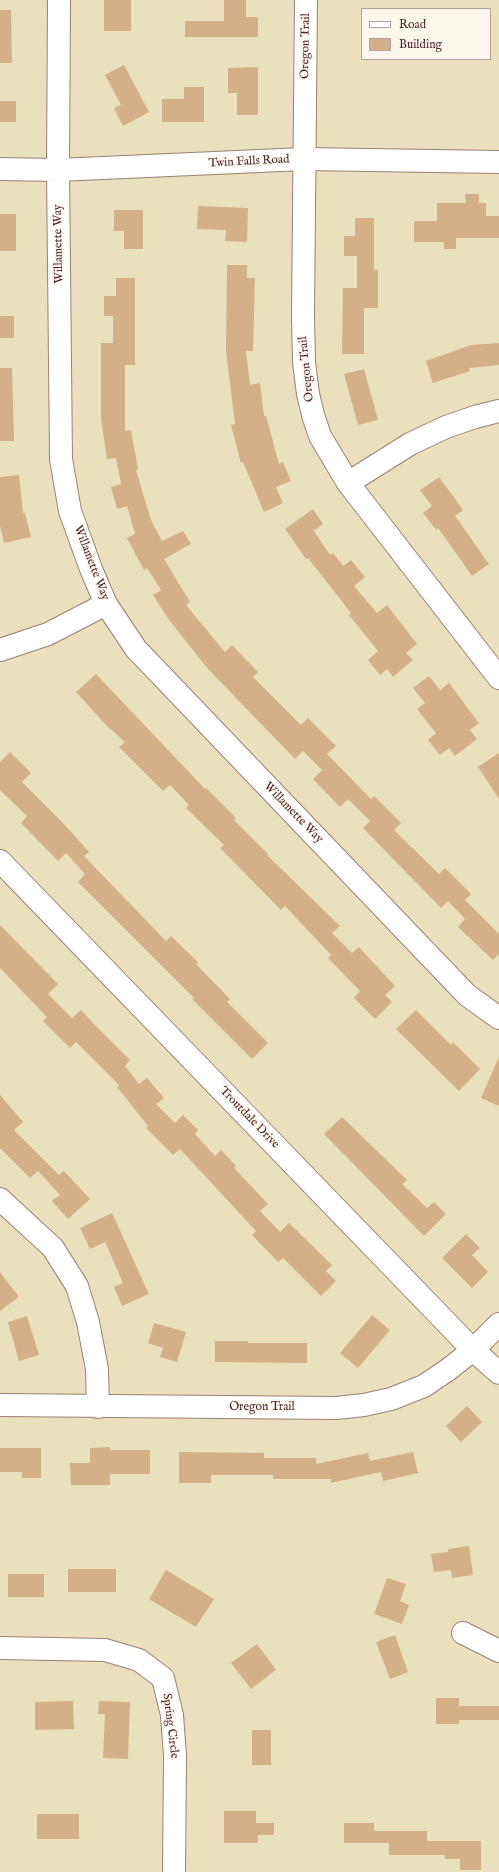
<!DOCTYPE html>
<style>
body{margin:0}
#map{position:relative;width:499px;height:1872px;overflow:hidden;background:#eae0bd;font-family:"IM FELL English",serif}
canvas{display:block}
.legend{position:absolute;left:361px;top:8px;width:130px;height:52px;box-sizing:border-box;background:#fbf7ec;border:1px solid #b4a19f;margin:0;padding:5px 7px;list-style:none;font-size:12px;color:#4a1f2b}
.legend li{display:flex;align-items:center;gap:8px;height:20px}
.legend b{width:20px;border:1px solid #b4a19f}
</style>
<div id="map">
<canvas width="499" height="1872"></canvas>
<ul class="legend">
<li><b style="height:5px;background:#fff"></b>Road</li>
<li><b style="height:11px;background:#d4b088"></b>Building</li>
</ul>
</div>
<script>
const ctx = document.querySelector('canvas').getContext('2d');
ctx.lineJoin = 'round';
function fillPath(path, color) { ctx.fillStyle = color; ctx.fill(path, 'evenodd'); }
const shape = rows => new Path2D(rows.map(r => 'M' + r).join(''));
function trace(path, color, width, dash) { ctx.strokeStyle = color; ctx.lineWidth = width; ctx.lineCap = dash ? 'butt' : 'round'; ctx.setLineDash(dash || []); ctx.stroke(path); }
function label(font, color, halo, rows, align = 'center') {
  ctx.font = font + ' "IM FELL English",serif'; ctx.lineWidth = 3.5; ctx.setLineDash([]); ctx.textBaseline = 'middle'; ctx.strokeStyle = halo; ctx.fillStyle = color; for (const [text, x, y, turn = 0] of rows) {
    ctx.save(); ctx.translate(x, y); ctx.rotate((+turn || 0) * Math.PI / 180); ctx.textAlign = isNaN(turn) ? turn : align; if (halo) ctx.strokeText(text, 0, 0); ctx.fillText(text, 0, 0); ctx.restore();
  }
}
fillPath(shape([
 [104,0,131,0,131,31,104,31],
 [224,0,246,0,246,17,258,17,258,37,185,37,185,21,224,21],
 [0,10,11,10,12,63,0,63],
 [124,65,149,112,123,126,114,108,121,105,105,75],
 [258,67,258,115,237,115,237,93,228,93,228,68],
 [184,87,204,87,204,122,162,122,162,99,184,99],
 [0,101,16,101,16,122,0,122],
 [465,194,479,194,479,203,486,203,486,216,499,216,499,238,456,238,456,249,444,249,444,242,414,242,414,221,437,221,437,203,466,203],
 [198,206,248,208,247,242,225,241,226,230,197,229],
 [114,210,143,210,143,249,124,249,124,231,114,231],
 [0,214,16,214,16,251,0,251],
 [355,218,374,218,374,270,378,270,378,308,364,308,364,354,342,354,343,288,357,288,357,256,344,256,344,236,355,236],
 [227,265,247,265,247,278,255,278,253,351,246,351,250,385,260,383,264,416,266,416,279,464,283,462,291,481,276,487,283,503,264,512,243,462,241,463,231,425,235,424,226,351],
 [116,278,135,278,135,365,125,365,125,431,131,430,138,469,136,470,151,520,162,541,183,531,191,544,164,559,190,602,186,605,225,652,232,645,258,672,253,677,301,725,308,718,336,746,327,754,371,799,374,796,401,823,394,830,439,874,445,868,471,894,465,900,499,934,499,954,493,960,458,927,465,919,448,901,441,908,363,828,370,821,348,799,340,807,313,779,322,770,303,751,295,759,208,669,169,620,153,595,161,590,147,568,144,570,127,538,135,534,127,506,117,509,111,487,121,484,116,458,107,459,101,419,101,343,113,343,113,316,104,316,104,296,116,296],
 [0,316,14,316,14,338,0,338],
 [499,343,499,365,469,368,470,371,433,383,426,361,471,345],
 [0,368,12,368,14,441,0,441],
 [364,369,378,420,358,425,344,374],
 [19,475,23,513,25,513,31,537,4,543,0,526,0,477],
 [439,477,463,510,455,516,489,564,472,576,438,528,436,530,423,513,432,506,420,490],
 [313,509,323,524,314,531,330,555,333,553,343,566,351,560,365,577,354,586,377,613,387,605,417,644,406,653,413,660,393,677,387,669,380,675,368,660,378,651,349,615,351,613,308,558,306,559,285,529],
 [96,674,205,789,206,788,236,818,234,820,268,854,267,855,340,926,332,933,352,953,359,947,395,986,385,995,392,1002,375,1019,354,998,360,991,328,958,331,955,285,906,281,910,220,848,224,845,186,808,189,805,170,785,163,791,119,747,125,742,106,725,76,692],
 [429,676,440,690,449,683,479,723,470,730,477,739,455,756,449,748,440,755,428,740,436,733,417,709,425,703,413,688],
 [10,752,31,773,22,782,64,824,89,852,84,856,166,941,171,936,198,962,196,964,230,999,227,1002,268,1043,252,1059,192,999,194,998,78,882,85,874,66,853,58,861,21,823,27,816,0,790,0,762],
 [499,753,499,799,478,767],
 [0,925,58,984,48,994,72,1018,81,1010,94,1024,130,1060,125,1066,139,1084,147,1078,164,1098,156,1104,175,1123,183,1115,198,1130,195,1134,215,1156,221,1150,236,1166,234,1168,268,1204,260,1211,280,1232,289,1223,332,1265,326,1271,336,1281,321,1296,283,1258,278,1262,252,1235,256,1231,180,1149,173,1155,146,1128,148,1126,117,1087,119,1085,76,1042,70,1048,43,1021,47,1017,0,968],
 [416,1010,451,1045,453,1042,480,1069,459,1091,396,1029],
 [499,1057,499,1106,481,1098],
 [0,1095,23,1122,14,1130,59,1175,64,1171,90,1199,68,1219,52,1201,60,1195,38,1171,30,1178,0,1148],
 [342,1117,407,1180,402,1184,427,1208,434,1202,446,1214,424,1236,324,1134],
 [112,1213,149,1294,122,1306,114,1287,123,1283,105,1242,90,1249,80,1228],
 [466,1234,480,1248,472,1255,488,1272,472,1288,442,1258],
 [0,1272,19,1297,0,1311],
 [372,1315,390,1330,358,1368,340,1353],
 [27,1316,39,1355,19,1361,8,1322],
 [154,1323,186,1332,177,1362,160,1357,163,1348,148,1343],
 [215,1341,248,1341,248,1343,307,1343,307,1363,215,1362],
 [467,1406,482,1422,461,1442,446,1426],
 [110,1447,110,1450,150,1450,150,1474,110,1474,110,1485,71,1485,70,1463,90,1463,90,1448],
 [0,1448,41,1448,41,1478,22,1478,22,1472,0,1472],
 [179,1452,264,1453,264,1458,316,1458,316,1464,368,1453,370,1461,413,1452,418,1473,383,1481,381,1472,331,1483,331,1479,273,1479,273,1475,211,1475,211,1483,179,1483],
 [469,1546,473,1575,452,1578,451,1570,434,1572,431,1554,448,1552,448,1549],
 [68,1569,116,1569,116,1592,68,1592],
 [166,1570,214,1599,196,1627,149,1599],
 [8,1574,44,1574,44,1597,8,1597],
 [387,1578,406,1584,400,1601,409,1605,402,1624,374,1614],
 [395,1635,408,1672,390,1679,376,1642],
 [257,1644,276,1670,251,1689,231,1663],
 [436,1698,459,1698,459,1706,499,1706,499,1720,459,1720,459,1724,436,1724],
 [73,1701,74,1729,35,1730,35,1702],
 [99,1701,130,1702,128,1759,103,1758,105,1714,98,1714],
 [252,1730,271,1730,271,1765,252,1765],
 [224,1811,256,1811,256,1823,274,1823,274,1835,258,1835,258,1843,224,1843],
 [37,1814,79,1814,79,1839,37,1839],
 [344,1823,374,1823,374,1831,427,1831,427,1841,481,1841,481,1870,460,1870,460,1859,445,1859,445,1855,389,1855,389,1843,344,1843]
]), '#d4b088');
const minor = shape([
 [59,0,58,170,61,459,70,511,91,569,106,604,136,649,467,995,499,1018],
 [306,0,303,317,304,362,308,394,313,415,320,436,348,483,499,678],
 [0,169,58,170,304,159,499,162],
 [348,483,410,444,446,427,475,417,499,411],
 [0,650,48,634,106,604],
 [0,861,473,1350,499,1373],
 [0,1199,53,1248,77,1286,88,1322,97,1369,98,1407],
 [0,1405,336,1408,364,1405,391,1399,424,1386,449,1369,473,1350,499,1324],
 [463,1633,499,1651],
 [0,1648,105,1650,139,1660,163,1678,172,1715,175,1756,174,1872]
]);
trace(minor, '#9a8074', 24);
trace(minor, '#fff', 22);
label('12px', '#4a1f2b', '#fbf7ec', [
 ["Oregon Trail",306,46,-89],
 ["Twin Falls Road",249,162,-3],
 ["Willamette Way",59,244,-91],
 ["Oregon Trail",307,369,-96],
 ["Willamette Way",91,563,69],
 ["Willamette Way",293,813,46],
 ["Troutdale Drive",249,1118,46],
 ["Oregon Trail",262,1408],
 ["Spring Circle",170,1726,83]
]);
</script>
